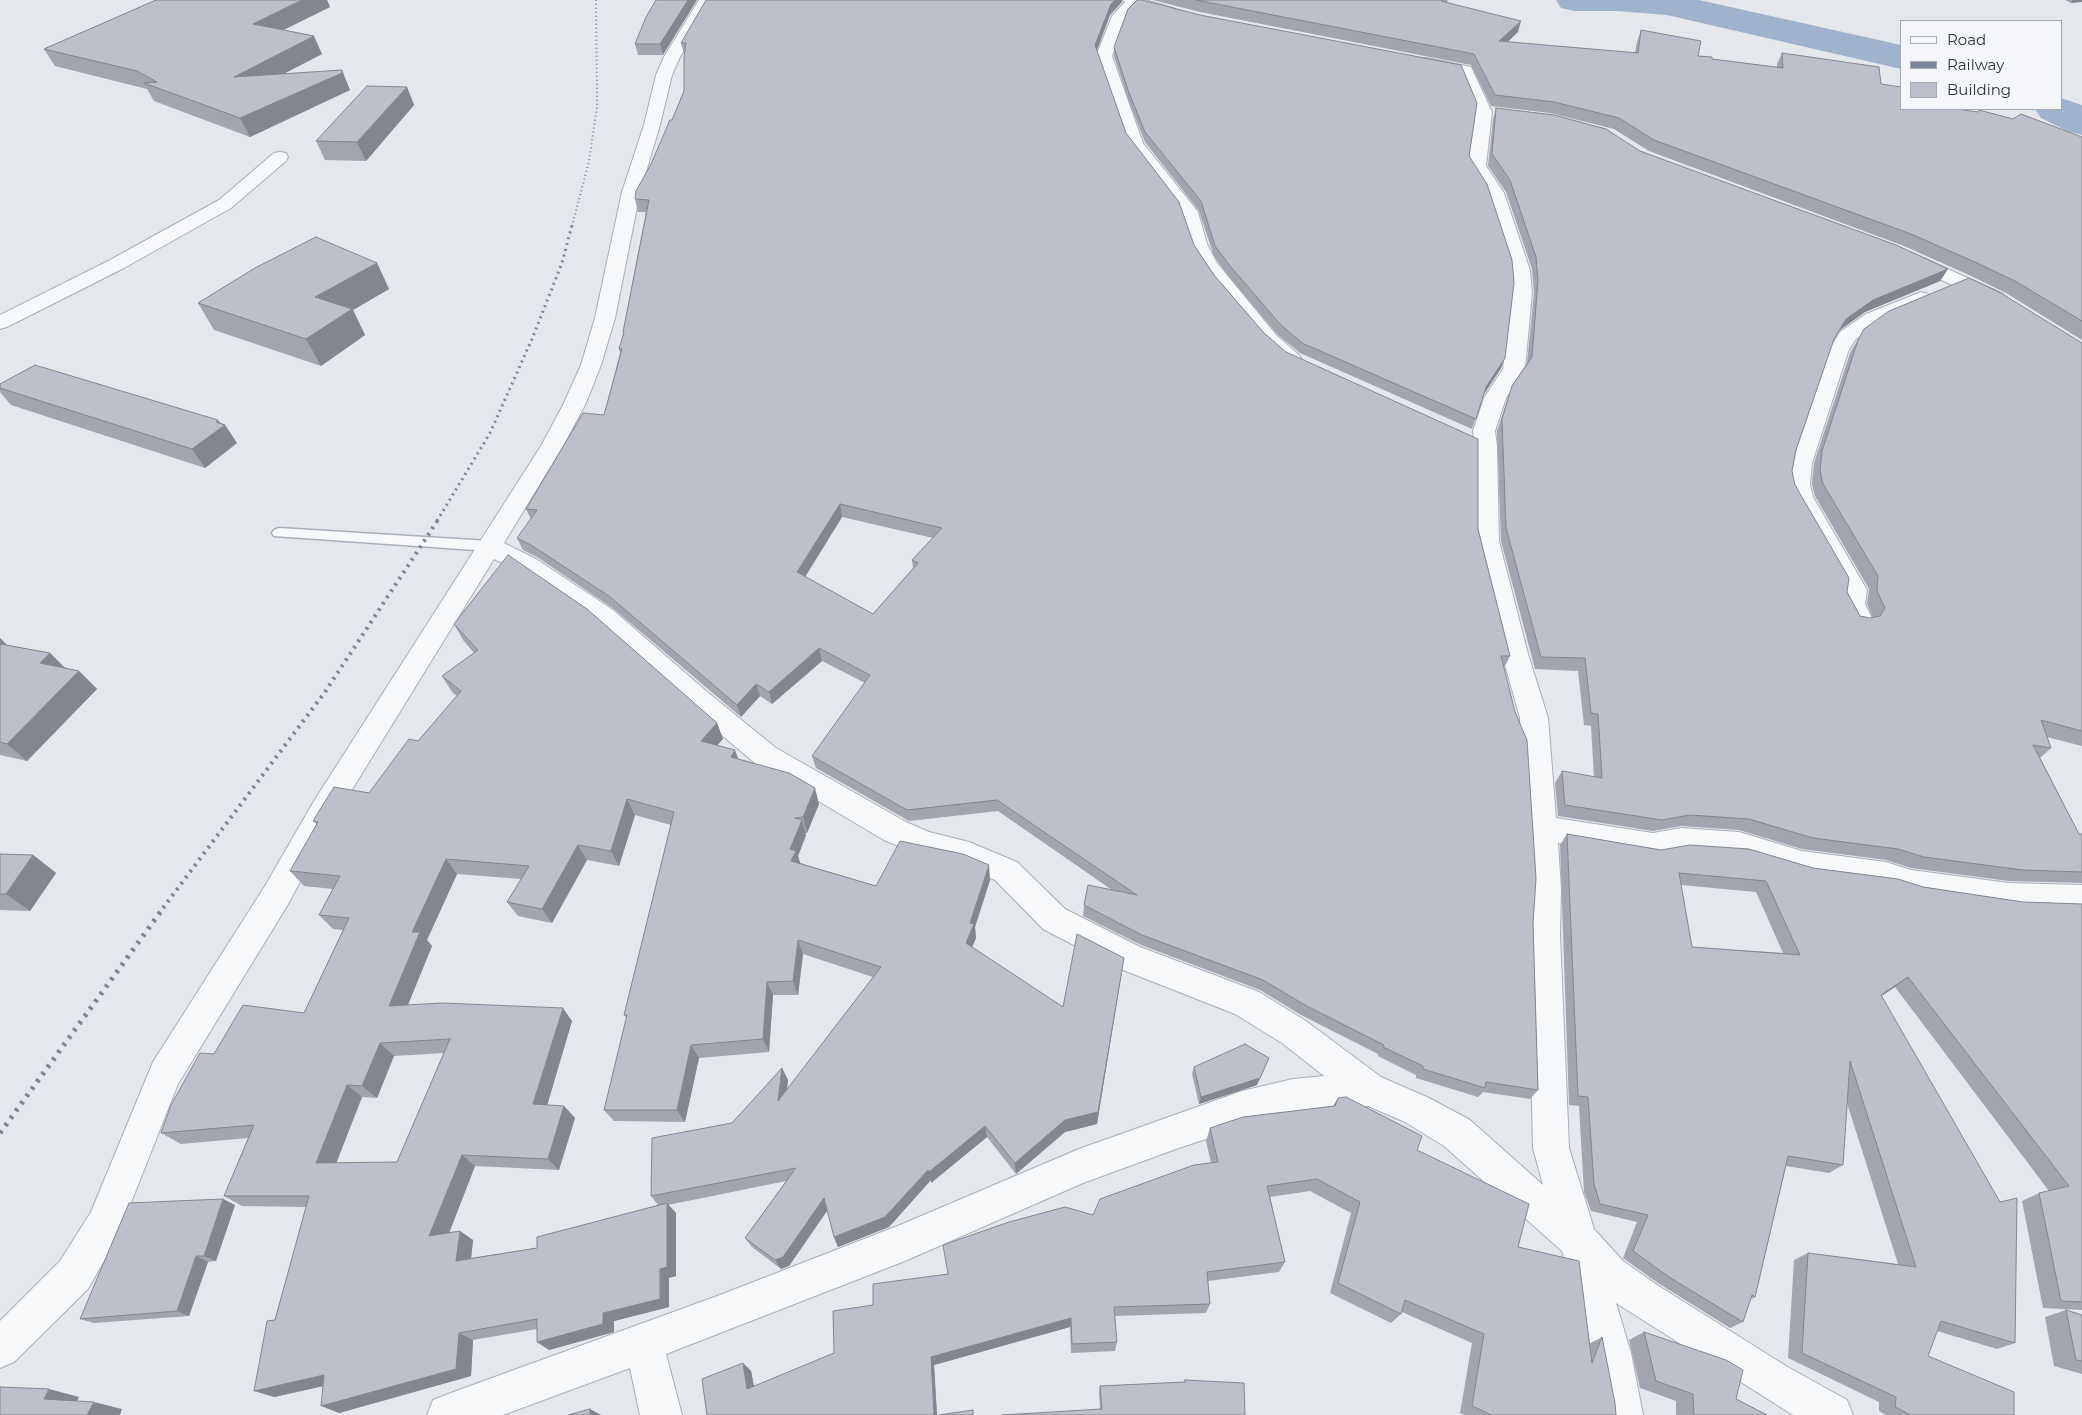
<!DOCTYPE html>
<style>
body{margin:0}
#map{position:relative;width:2082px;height:1415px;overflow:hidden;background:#e4e7ec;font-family:Montserrat,sans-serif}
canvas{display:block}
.legend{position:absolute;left:1900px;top:20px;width:162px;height:90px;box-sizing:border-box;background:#f4f6f9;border:1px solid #a4a8b1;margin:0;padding:6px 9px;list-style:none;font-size:15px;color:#2b3445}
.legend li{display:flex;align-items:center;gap:10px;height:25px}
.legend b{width:25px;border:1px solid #a4a8b1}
</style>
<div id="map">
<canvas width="2082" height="1415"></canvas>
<ul class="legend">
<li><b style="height:6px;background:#f7f8fa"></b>Road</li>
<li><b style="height:6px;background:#7d8696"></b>Railway</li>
<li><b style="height:14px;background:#bbc0ca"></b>Building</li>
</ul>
</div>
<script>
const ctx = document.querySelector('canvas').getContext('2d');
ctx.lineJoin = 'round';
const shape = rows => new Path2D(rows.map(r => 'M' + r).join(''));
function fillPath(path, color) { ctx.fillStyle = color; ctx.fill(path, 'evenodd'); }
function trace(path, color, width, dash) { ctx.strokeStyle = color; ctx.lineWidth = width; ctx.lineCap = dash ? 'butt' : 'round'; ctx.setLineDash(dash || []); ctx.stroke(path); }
fillPath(shape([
 [1556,0,1699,0,1901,45,1901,69,1667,15,1617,11,1574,11,1561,8,1556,0],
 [2061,98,2082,105,2082,135,2067,131,2041,118,2035,109,2061,109,2061,98]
]), '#9fb4cc');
const service = shape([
 [279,528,489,541,494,542,496,546,494,550,489,551,274,536,272,533,274,530,279,528]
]);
const minor = shape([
 [699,0,713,0,680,57,672,75,660,125,640,192,615,318,601,365,586,403,563,446,504,543,536,559,613,610,706,691,776,748,906,822,929,832,969,842,1017,862,1065,909,1140,947,1259,992,1306,1021,1381,1077,1429,1098,1470,1120,1543,1185,1533,1148,1528,935,1531,889,1520,718,1502,654,1475,541,1475,446,1473,431,1484,398,1503,369,1512,293,1510,270,1486,193,1468,166,1476,112,1460,73,1421,66,1418,63,1421,60,1426,58,1471,67,1492,112,1486,166,1504,193,1530,270,1532,293,1525,369,1506,398,1495,431,1497,446,1499,541,1528,654,1548,718,1556,818,1653,833,1681,828,1739,832,1802,851,1886,862,1911,870,2009,883,2082,885,2082,913,2009,911,1911,896,1886,888,1802,877,1739,858,1681,854,1653,859,1558,843,1561,889,1560,935,1569,1148,1594,1229,1623,1261,1657,1285,1786,1366,1847,1400,1853,1415,1793,1415,1616,1303,1631,1353,1643,1415,1601,1415,1591,1353,1562,1251,1444,1146,1405,1122,1368,1106,1293,1113,1242,1127,1176,1149,1083,1183,905,1261,666,1354,682,1415,640,1415,630,1368,503,1415,427,1415,433,1400,448,1394,720,1295,900,1225,1079,1149,1242,1091,1293,1079,1324,1076,1282,1043,1235,1014,1118,968,1043,929,995,880,954,863,925,857,884,840,756,764,686,705,595,624,518,571,494,559,334,819,287,906,178,1084,117,1238,88,1289,14,1362,0,1368,0,1321,60,1261,91,1212,153,1062,265,886,314,801,541,446,564,403,581,365,595,318,622,192,644,125,656,75,664,57,699,0],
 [1123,0,1145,0,1176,9,1178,12,1176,15,1171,16,1137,6,1126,17,1112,56,1143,143,1198,212,1207,244,1217,263,1277,336,1298,354,1301,358,1298,362,1291,364,1284,362,1263,344,1201,269,1189,244,1180,213,1127,144,1096,56,1112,16,1125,2,1123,0],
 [280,152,286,153,288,157,286,161,231,208,124,268,7,327,0,329,0,315,110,260,219,200,274,153,280,152],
 [1910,252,2003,294,2006,298,2003,302,1996,304,1989,302,1903,262,1901,258,1903,254,1910,252],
 [1921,292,1928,294,1931,298,1928,302,1880,322,1855,340,1848,352,1812,463,1810,484,1813,497,1867,590,1865,604,1873,620,1869,627,1860,629,1851,627,1847,620,1839,604,1841,590,1789,497,1786,484,1790,463,1828,352,1840,332,1866,314,1921,292]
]);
trace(service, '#a9aeb7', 3);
trace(minor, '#a9aeb7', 2);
fillPath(service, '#f7f8fa');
fillPath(minor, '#f7f8fa');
trace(shape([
 [572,226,589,161,597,107,596,0]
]), '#7d8696', 2, [1, 3]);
trace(shape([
 [437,521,490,433,532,339,562,263,572,225]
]), '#7d8696', 3, [2, 4]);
trace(shape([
 [163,908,325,692,438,520]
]), '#7d8696', 4, [2.5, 5]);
trace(shape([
 [0,1133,164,907]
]), '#7d8696', 5, [3, 6]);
fillPath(shape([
 [156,0,327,0,330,7,283,30,322,54,283,74,349,88,350,90,250,137,154,101,147,89,55,66,44,49],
 [656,0,663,55,638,55,635,44],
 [1153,0,1448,0,1447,2,1518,32,1507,42,1635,53,1637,42,1641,30,1698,56,1712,59,1777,67,1777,64,1782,53,1881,84,1901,109,2082,137,2082,340,2006,293,1969,275,1904,246,1649,151,1614,129,1550,113,1491,106,1471,65,1200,12],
 [2065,0,2082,0,2071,3],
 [1122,2,1110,15,1097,51,1126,133,1194,245,1214,275,1264,333,1478,529,1510,656,1504,668,1533,924,1538,1090,1530,1099,1483,1092,1478,1097,1416,1078,1416,1075,1378,1056,1378,1054,1301,1015,1260,990,1141,945,1083,916,1084,905,1112,890,998,811,909,821,816,768,812,756,865,683,822,661,772,704,760,696,741,717,614,609,537,557,523,550,517,538,531,519,526,509,604,415,620,353,619,349,623,335,623,332,646,212,638,212,635,199,672,120,684,91,684,54,681,43],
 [842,517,933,538,912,560,913,568,873,614,805,577],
 [1114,47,1469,156,1501,368,1483,396,1472,429,1300,353,1278,335,1229,277,1214,256,1199,211,1145,142,1129,102,1114,56],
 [407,87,414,105,366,161,325,160,316,141],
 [1496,108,1640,151,1948,269,1940,281,1865,312,1839,331,1834,339,1796,450,1792,471,1795,485,1847,592,1860,616,1870,618,1873,618,1867,604,1869,589,1815,496,1812,484,1814,463,1850,353,1864,329,2082,343,2082,746,2047,737,2051,748,2040,758,2079,834,2082,834,2082,883,2009,881,1911,868,1886,860,1802,849,1739,830,1681,826,1653,831,1558,816,1555,783,1562,771,1594,777,1591,726,1584,725,1578,671,1535,669,1501,541,1497,431,1512,386,1527,363,1534,293,1532,269,1506,192,1488,166,1493,120],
 [377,263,389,289,353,310,365,335,321,366,214,330,198,303],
 [0,384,221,423,225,425,237,443,205,468,11,405,0,392],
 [454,624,717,723,723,739,717,745,738,759,819,804,807,833,806,833,806,835,798,856,800,863,876,886,990,880,975,927,976,938,972,947,1063,1007,1124,958,1097,1124,1065,1132,1016,1174,987,1137,931,1183,931,1180,889,1227,838,1247,834,1237,827,1211,789,1266,781,1269,752,1247,745,1238,786,1181,668,1205,676,1213,676,1276,669,1278,669,1307,614,1321,614,1332,549,1350,537,1342,537,1329,473,1340,471,1376,339,1413,323,1386,274,1397,275,1320,307,1207,242,1206,224,1196,248,1138,181,1144,161,1133,214,1054,304,1013,343,930,333,929,319,915,333,889,304,886,290,871,317,825,313,821,369,793,418,741,457,696,452,692,442,676,474,653,463,640],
 [635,815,671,825,624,1015,627,1019,604,1110,614,1121,685,1122,699,1058,769,1052,773,995,798,995,803,954,873,977,787,1090,788,1080,782,1068,732,1123,651,1196,658,1205,537,1248,471,1258,473,1240,460,1231,449,1233,475,1166,559,1170,575,1118,564,1106,547,1105,572,1021,408,1005,432,946,427,940,457,874,521,879,507,902,518,916,552,923,587,860,619,866],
 [444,1053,397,1162,336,1163,362,1097,377,1098,394,1056],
 [0,638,7,645,50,653,66,669,79,671,97,689,27,761,0,755],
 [1567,834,1661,850,1813,868,1923,887,2023,902,2082,904,2082,1310,2043,1308,2022,1201,2039,1193,2049,1191,1895,987,1881,996,2015,1343,1997,1349,1937,1331,1928,1356,2014,1415,1886,1415,1879,1411,1879,1402,1788,1358,1794,1260,1808,1253,1898,1264,1847,1103,1843,1165,1829,1173,1786,1166,1755,1297,1750,1300,1743,1322,1730,1328,1658,1283,1623,1258,1637,1222,1591,1211,1584,1192,1579,1106,1569,1105,1560,845],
 [1681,885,1756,892,1783,953,1692,947],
 [0,854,33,855,56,873,30,911,0,910],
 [1194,1067,1257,1085,1199,1104,1192,1074],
 [1338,1098,1417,1150,1518,1247,1589,1344,1602,1337,1616,1415,1465,1415,1460,1413,1472,1343,1402,1312,1401,1314,1391,1323,1330,1293,1351,1213,1310,1191,1270,1197,1285,1262,1279,1272,1208,1281,1210,1304,1206,1313,1115,1316,1117,1342,1115,1351,1071,1353,1070,1327,934,1365,937,1415,707,1415,743,1363,751,1371,754,1387,834,1353,873,1305,1093,1215,1211,1163,1206,1141,1210,1128,1333,1106],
 [223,1199,235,1205,216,1261,208,1262,189,1316,94,1323,80,1319],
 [2066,1310,2082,1315,2082,1374,2054,1366,2045,1317],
 [1644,1332,1736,1399,1767,1415,1676,1415,1676,1401,1640,1388,1629,1340],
 [1185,1380,1245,1415,1100,1409,1099,1393,1100,1386,1184,1382]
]), '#a1a5ae');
fillPath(shape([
 [302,0,327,0,330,7,261,41,253,24],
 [688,0,697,0,663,55,660,44],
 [1115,0,1122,0,1122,2,1110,15,1094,57,1095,45,1111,4],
 [2073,0,2082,0,2082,2,2071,3],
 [1521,21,1518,32,1496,53,1499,41],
 [314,36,322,54,243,95,234,77],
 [342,70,350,90,250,137,240,118],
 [407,87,414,105,366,161,357,142],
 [377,263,389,289,353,310,365,335,321,366,306,339,315,297],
 [1948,269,1940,281,1865,312,1838,331,1846,319,1873,300],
 [1505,358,1501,368,1482,397,1486,387],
 [218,420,223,426,225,425,237,443,205,468,192,449],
 [840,504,842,517,800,585,797,572],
 [0,638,13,651,0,656],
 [819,648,822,661,772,704,769,692],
 [50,653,68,671,40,663],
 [79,671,97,689,27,761,7,744],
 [756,684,760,696,741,717,737,705],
 [717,723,723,739,707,757,701,741],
 [735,750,741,766,731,757],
 [815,788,819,804,807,833,803,817],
 [627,799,635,815,619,866,611,851],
 [802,820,806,835,798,856,801,866,791,861,790,849],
 [578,845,587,860,552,923,542,909],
 [33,855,56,873,30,911,6,894],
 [446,859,457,874,427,940,432,946,402,1019,389,1006,412,932],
 [989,865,990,880,975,927,976,938,968,957,966,943,970,923],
 [798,940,803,954,798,995,793,981],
 [1124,958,1097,1124,1065,1132,1016,1174,1015,1163],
 [1908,977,1895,987,1868,1005,1881,995],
 [767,982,773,995,769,1052,763,1039],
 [563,1008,572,1021,544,1116,533,1104],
 [380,1043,394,1056,377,1098,362,1086],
 [691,1045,699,1058,685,1122,677,1110],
 [1269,1058,1257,1085,1199,1104,1201,1097],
 [782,1068,788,1080,784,1113,778,1101],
 [347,1085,362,1097,332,1174,316,1163],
 [564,1106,575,1118,559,1170,548,1159],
 [985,1126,987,1137,931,1183,931,1180,889,1227,838,1247,834,1237,928,1170],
 [462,1155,475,1166,444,1246,429,1236],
 [824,1198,829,1208,789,1266,781,1269,775,1260],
 [223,1199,235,1205,216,1261,204,1256],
 [667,1203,676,1213,676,1276,669,1278,669,1307,614,1321,614,1332,549,1350,537,1342,603,1313,660,1269],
 [460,1231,473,1240,470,1270,456,1261],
 [196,1256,208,1262,189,1316,177,1311],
 [1071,1318,1070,1327,934,1365,937,1415,934,1415,931,1357],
 [459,1333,473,1340,471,1376,339,1413,321,1406],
 [743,1363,751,1371,756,1397,747,1389],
 [324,1375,342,1382,274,1397,254,1391],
 [49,1389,79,1397,74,1407,44,1399],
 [94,1402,122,1409,120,1415,87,1415],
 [590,1409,601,1415,590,1415]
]), '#83868d');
const building = shape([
 [156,0,302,0,253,24,314,36,234,77,342,70,342,73,240,118,144,83,157,82,137,71,44,49,156,0],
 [656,0,688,0,660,44,635,44,646,17,656,0],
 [706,0,1115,0,1111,4,1095,45,1126,133,1179,202,1194,245,1214,275,1264,333,1286,352,1478,439,1478,529,1510,656,1501,656,1515,712,1527,740,1536,878,1533,924,1538,1090,1486,1082,1485,1088,1423,1069,1423,1066,1383,1047,1384,1045,1305,1005,1263,980,1142,935,1084,905,1088,885,1137,895,997,800,907,810,812,756,870,675,819,648,769,692,756,684,737,705,609,596,531,545,517,538,537,510,526,509,583,413,604,415,622,349,619,349,624,332,623,332,649,200,635,199,636,191,651,164,670,120,672,120,684,91,684,56,686,43,681,43,706,0],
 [840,504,942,528,912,560,918,563,873,614,797,572,840,504],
 [1137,0,1142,0,1200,15,1461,65,1477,103,1469,156,1487,184,1512,260,1514,283,1505,358,1486,387,1476,419,1302,343,1280,324,1231,267,1215,246,1201,201,1145,132,1129,93,1114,47,1128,9,1137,0],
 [1196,0,1442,0,1441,1,1521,21,1499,41,1638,53,1641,30,1701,41,1698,56,1712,57,1712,59,1783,68,1782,53,1879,67,1881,84,1901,87,1901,109,1956,109,1978,112,1979,110,2013,119,2021,114,2082,137,2082,321,2015,281,1977,263,1911,234,1654,140,1619,118,1554,102,1495,95,1474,54,1196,0],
 [367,86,407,87,357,142,316,141,367,86],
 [1496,108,1554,115,1606,129,1640,151,1896,245,1948,269,1873,300,1846,319,1834,339,1796,450,1792,471,1795,485,1849,578,1847,592,1860,616,1870,618,1880,616,1885,608,1877,591,1878,576,1823,484,1820,471,1822,451,1858,340,1864,329,1889,311,1969,278,1999,292,2082,343,2082,731,2041,720,2051,748,2033,745,2079,834,2082,834,2082,872,2023,870,1924,857,1898,849,1813,838,1749,819,1690,815,1662,820,1565,805,1562,771,1602,778,1598,714,1591,713,1585,658,1541,657,1506,528,1502,419,1512,386,1532,357,1538,280,1536,257,1510,180,1492,154,1496,108],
 [316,237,377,263,315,297,352,309,306,339,198,303,255,268,316,237],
 [35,365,218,420,216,422,225,425,192,449,0,388,0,384,35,365],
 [508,555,587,609,717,723,701,741,735,750,731,757,789,773,815,788,803,817,795,818,802,820,790,849,796,851,791,861,876,886,900,841,963,854,989,865,970,923,974,924,966,943,1063,1007,1077,934,1124,958,1098,1112,1065,1120,1015,1163,985,1126,929,1172,928,1170,885,1217,834,1237,824,1198,783,1257,775,1260,745,1238,796,1168,651,1196,652,1138,732,1123,782,1068,778,1101,881,967,798,940,793,981,767,982,763,1039,691,1045,677,1110,604,1110,627,1015,624,1015,674,812,627,799,611,851,578,845,542,909,507,902,529,866,446,859,412,932,420,932,389,1006,442,1003,563,1008,533,1104,564,1106,548,1159,462,1155,429,1236,460,1231,456,1261,537,1248,537,1237,667,1203,667,1267,660,1269,660,1299,603,1313,603,1324,537,1342,537,1319,459,1333,456,1369,321,1406,324,1375,254,1391,267,1321,275,1320,309,1196,224,1196,254,1125,161,1133,171,1105,200,1053,214,1054,243,1005,304,1013,349,918,319,915,340,876,290,871,318,822,313,821,334,787,369,793,409,739,418,741,461,691,442,676,478,650,454,624,508,555],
 [450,1039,397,1162,316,1163,347,1085,362,1086,380,1043,450,1039],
 [0,644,50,653,40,663,79,671,7,744,0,742,0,644],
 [1567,834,1661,850,1690,845,1749,849,1813,868,1898,879,1923,887,2023,902,2082,904,2082,1302,2061,1301,2039,1193,2069,1186,1908,977,1881,995,2000,1202,2017,1198,2015,1343,1941,1321,1928,1356,2014,1392,2014,1415,1911,1415,1895,1407,1896,1397,1802,1353,1808,1253,1916,1267,1850,1061,1843,1165,1788,1156,1755,1297,1752,1295,1743,1322,1669,1277,1633,1251,1648,1215,1600,1204,1594,1184,1588,1097,1578,1096,1567,834],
 [1679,873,1766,881,1800,955,1692,947,1679,873],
 [0,854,33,855,6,894,0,894,0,854],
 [1245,1044,1269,1058,1260,1078,1201,1097,1194,1067,1245,1044],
 [1346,1097,1422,1136,1417,1150,1529,1204,1518,1247,1579,1261,1592,1363,1602,1337,1615,1403,1616,1415,1492,1415,1472,1406,1484,1334,1405,1300,1401,1314,1338,1283,1360,1202,1317,1179,1267,1186,1285,1262,1207,1272,1210,1304,1114,1307,1117,1342,1072,1344,1071,1318,931,1357,934,1415,707,1415,702,1379,743,1363,747,1389,834,1353,833,1311,873,1305,873,1284,948,1274,943,1245,1009,1222,1065,1207,1093,1215,1100,1199,1194,1165,1218,1162,1210,1128,1243,1117,1335,1106,1338,1098,1346,1097],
 [223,1199,204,1256,196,1256,177,1311,80,1319,129,1203,223,1199],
 [2066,1310,2082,1315,2082,1361,2076,1360,2066,1310],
 [1644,1332,1726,1360,1743,1370,1736,1399,1767,1415,1694,1415,1693,1394,1656,1381,1644,1332],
 [1185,1380,1244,1383,1245,1415,1002,1415,1102,1409,1100,1386,1185,1382,1185,1380],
 [0,1387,49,1389,44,1399,94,1402,87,1415,0,1415,0,1387],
 [590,1409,590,1415,568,1415,590,1409],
 [973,1410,973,1415,939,1415,973,1410]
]);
fillPath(building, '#bbc0ca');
trace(building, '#83868d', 1);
</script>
